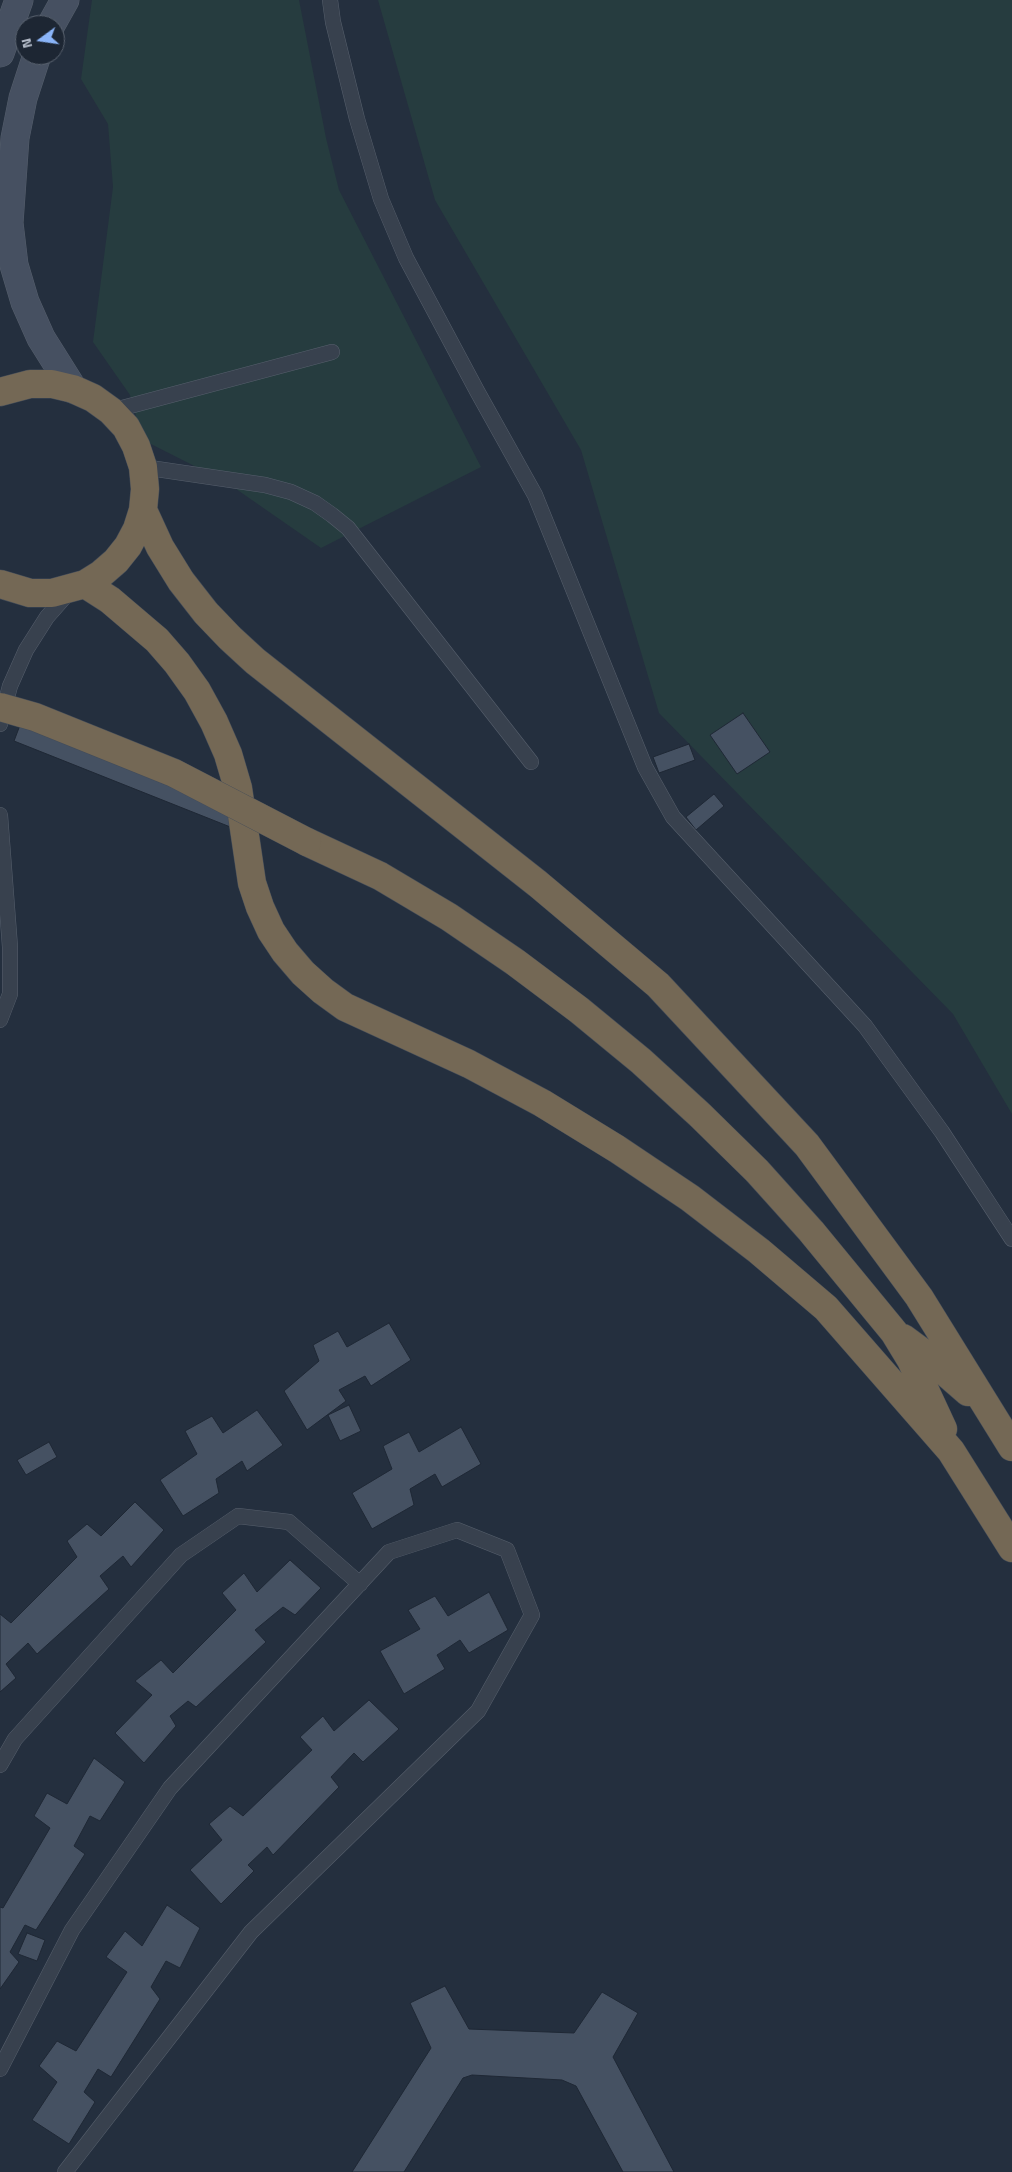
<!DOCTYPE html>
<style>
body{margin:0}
#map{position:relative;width:1012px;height:2172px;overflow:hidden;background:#242f3e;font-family:"Titillium Web",sans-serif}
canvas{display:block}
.north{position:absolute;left:15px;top:15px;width:50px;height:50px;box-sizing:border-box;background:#1d2633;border:1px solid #59626f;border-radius:50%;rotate:256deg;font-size:14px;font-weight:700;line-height:20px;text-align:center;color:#b4bcc9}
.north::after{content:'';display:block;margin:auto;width:18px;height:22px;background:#8ab4f8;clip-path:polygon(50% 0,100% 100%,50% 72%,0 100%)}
</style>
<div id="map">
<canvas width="1012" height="2172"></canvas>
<div class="north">N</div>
</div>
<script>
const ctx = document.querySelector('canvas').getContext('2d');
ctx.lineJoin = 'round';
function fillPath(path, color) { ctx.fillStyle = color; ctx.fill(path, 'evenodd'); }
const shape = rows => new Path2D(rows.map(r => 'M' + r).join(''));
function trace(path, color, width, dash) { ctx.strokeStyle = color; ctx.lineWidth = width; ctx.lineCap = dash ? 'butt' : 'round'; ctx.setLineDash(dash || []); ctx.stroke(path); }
fillPath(shape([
 [92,0,299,0,326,138,339,190,481,467,321,548,226,482,143,440,130,395,93,342,113,187,108,124,81,79],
 [378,0,1012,0,1012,1114,953,1014,659,713,581,450,435,200]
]), '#263c3f');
const building = shape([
 [25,712,270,809,258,838,14,741,25,712],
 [743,713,770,752,737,774,710,735,743,713],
 [689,744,695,760,659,773,653,757,689,744],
 [714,794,724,806,696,830,686,817,714,794],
 [389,1323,411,1360,371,1386,365,1376,339,1390,346,1401,307,1430,284,1391,319,1361,313,1345,338,1331,347,1347,389,1323],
 [349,1405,361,1431,340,1441,328,1415,349,1405],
 [257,1410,283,1445,247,1471,242,1461,216,1479,219,1493,183,1516,160,1480,197,1454,185,1431,212,1416,223,1433,257,1410],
 [461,1427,481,1464,442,1487,435,1474,410,1489,414,1505,372,1529,352,1493,392,1469,383,1446,409,1432,419,1452,461,1427],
 [49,1442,57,1457,26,1475,17,1460,49,1442],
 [135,1502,164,1530,131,1567,123,1556,100,1576,109,1589,37,1654,28,1643,6,1664,16,1678,0,1692,0,1614,11,1623,77,1557,67,1541,87,1524,101,1536,135,1502],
 [290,1560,321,1588,295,1615,283,1607,255,1630,266,1642,196,1707,188,1701,170,1716,176,1726,144,1763,115,1733,152,1695,135,1681,161,1660,173,1673,236,1610,222,1593,244,1573,257,1592,290,1560],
 [489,1592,508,1630,469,1653,460,1640,437,1655,445,1669,404,1694,380,1651,420,1629,408,1610,435,1596,448,1616,489,1592],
 [369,1700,399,1729,363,1762,354,1753,331,1777,339,1787,273,1855,267,1847,248,1865,254,1871,221,1904,190,1870,222,1840,209,1824,230,1806,243,1816,312,1750,300,1737,323,1716,334,1731,369,1700],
 [94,1758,125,1782,100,1821,90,1816,74,1846,85,1854,36,1930,25,1925,10,1952,19,1962,0,1989,0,1907,3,1908,50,1828,34,1816,47,1793,67,1804,94,1758],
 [167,1905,200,1928,180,1968,166,1961,151,1987,160,1999,111,2077,98,2069,84,2092,95,2102,69,2144,32,2120,57,2082,39,2066,57,2041,76,2051,127,1972,106,1957,125,1931,142,1946,167,1905],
 [27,1933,45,1940,37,1961,18,1954,27,1933],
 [445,1986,469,2029,574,2033,602,1992,638,2013,613,2057,674,2172,623,2172,576,2086,562,2080,472,2075,463,2078,404,2172,352,2172,431,2048,410,2003,445,1986]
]);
fillPath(building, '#455162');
trace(building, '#1f2835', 1);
const lane = shape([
 [330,0,333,22,357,119,381,199,406,258,477,391,535,495,645,767,673,817,865,1026,942,1132,1012,1239],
 [111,411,332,352],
 [143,467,265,485,291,492,315,503,332,515,348,528,531,762],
 [0,724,10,686,26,650,47,617,69,592],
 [0,815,10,947,10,994,0,1020],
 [0,1765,15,1739,181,1555,238,1516,289,1522,360,1584],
 [0,2069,72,1930,170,1788,389,1552,457,1530,507,1550,532,1615,478,1711,251,1932,65,2172]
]);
const secondary = shape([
 [51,25,65,0],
 [0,53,19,0],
 [37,55,23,98,15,138,9,223,14,265,25,302,41,338,73,389]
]);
const highway = shape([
 [0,392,30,384,52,384,73,389,93,398,111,411,126,427,136,446,143,467,145,489,143,510,137,529,128,546,116,561,101,574,85,584,52,593,30,593,0,584],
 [143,510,160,547,181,581,206,613,230,638,255,661,538,884,658,985,807,1145,919,1297,1012,1447],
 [85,584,110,600,157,640,177,663,197,691,214,722,228,754,238,788,252,883,260,907,271,931,285,952,303,973,323,991,345,1007,469,1064,542,1103,617,1149,690,1198,759,1251,826,1308,951,1451,1012,1548],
 [307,842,380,876,449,917,515,962,579,1010,641,1061,700,1115,757,1171,811,1231,894,1332,911,1360,943,1429],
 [903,1338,922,1352,968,1392]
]);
trace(lane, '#565f6c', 16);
trace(secondary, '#565f6c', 29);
trace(highway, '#434c59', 29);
trace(lane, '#38414e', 15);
trace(secondary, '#465061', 28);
trace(highway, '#746855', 28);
const highwayBridge = shape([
 [0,707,35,717,174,773,307,842]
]);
trace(highwayBridge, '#434c59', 29, []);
trace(highwayBridge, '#746855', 28);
</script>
